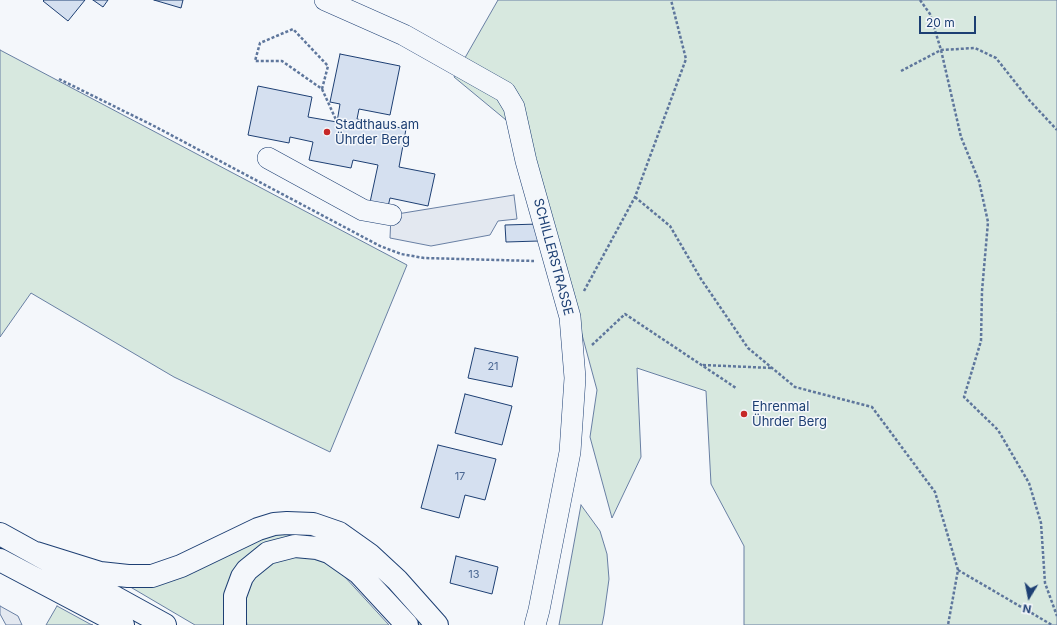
<!DOCTYPE html>
<meta charset="utf-8">
<style>
body{margin:0}
#map{position:relative;width:1057px;height:625px;overflow:hidden;background:#f4f7fb;font-family:Inter,sans-serif}
canvas{display:block}
.north{position:absolute;left:1009px;top:577px;width:40px;height:40px;-webkit-text-stroke:3px #f4f7fb;paint-order:stroke;rotate:190deg;font-size:11px;font-weight:700;line-height:16px;text-align:center;color:#1d3f73}
.north::after{content:'';display:block;margin:auto;width:14px;height:18px;background:#1d3f73;clip-path:polygon(50% 0,100% 100%,50% 72%,0 100%)}
.scale{position:absolute;left:919px;top:16px;width:57px;height:18px;box-sizing:border-box;border:2px solid #1d3f73;border-top:0;padding-left:5px;font-size:12px;line-height:14px;white-space:nowrap;color:#1d3f73;-webkit-text-stroke:3px #f4f7fb;paint-order:stroke}
</style>
<div id="map">
<canvas width="1057" height="625"></canvas>
<div class="north">N</div>
<div class="scale">20 m</div>
</div>
<script>
const ctx = document.querySelector('canvas').getContext('2d');
ctx.lineJoin = 'round';
function fillPath(path, color) { ctx.fillStyle = color; ctx.fill(path, 'evenodd'); }
const shape = rows => new Path2D(rows.map(r => 'M' + r).join(''));
function trace(path, color, width, dash) { ctx.strokeStyle = color; ctx.lineWidth = width; ctx.lineCap = dash ? 'butt' : 'round'; ctx.setLineDash(dash || []); ctx.stroke(path); }
function label(font, color, halo, rows, align = 'center') {
  ctx.font = font + ' Inter,sans-serif'; ctx.lineWidth = 3; ctx.setLineDash([]); ctx.textBaseline = 'middle'; ctx.strokeStyle = halo; ctx.fillStyle = color; for (const [text, x, y, turn = 0] of rows) {
    ctx.save(); ctx.translate(x, y); ctx.rotate((+turn || 0) * Math.PI / 180); ctx.textAlign = isNaN(turn) ? turn : align; if (halo) ctx.strokeText(text, 0, 0); ctx.fillText(text, 0, 0); ctx.restore();
  }
}
const green = shape([
 [498,0,1057,0,1057,625,744,625,744,546,711,484,706,391,637,368,641,457,612,518,590,437,597,390,529,139,454,77,498,0],
 [0,50,407,265,330,452,174,377,31,293,0,337,0,50],
 [581,505,600,531,607,554,609,579,604,615,602,625,559,625,581,505],
 [303,531,353,550,425,625,417,625,303,538,225,600,225,625,195,625,127,585,267,536,303,531],
 [289,555,319,559,331,565,344,576,389,625,247,625,244,604,248,585,261,568,289,555],
 [57,606,90,624,93,625,46,625,57,606]
]);
fillPath(green, '#d7e8df');
trace(green, '#687fa3', 1);
const parking = shape([
 [514,195,517,219,498,221,490,235,431,246,390,238,391,215,514,195],
 [0,606,18,616,22,625,6,625,0,614,0,606]
]);
fillPath(parking, '#e3e8f0');
trace(parking, '#687fa3', 1);
const building = shape([
 [44,0,85,0,68,21,43,1,44,0],
 [93,0,108,0,103,7,93,0],
 [154,0,183,0,181,8,154,0],
 [340,54,400,66,390,115,359,109,357,119,406,129,399,167,435,174,428,206,390,198,387,211,369,207,378,165,353,160,351,168,309,160,313,142,290,137,289,143,248,135,258,86,312,97,308,117,337,122,340,104,330,102,340,54],
 [539,224,539,241,506,242,505,225,539,224],
 [475,348,518,357,512,387,468,378,475,348],
 [465,394,512,406,502,445,455,433,465,394],
 [438,445,496,459,485,500,465,495,459,518,421,508,438,445],
 [456,556,498,567,492,594,450,583,456,556]
]);
fillPath(building, '#d5e0f0');
trace(building, '#1d3f73', 1);
const minor = shape([
 [325,0,404,35,505,92,514,107,526,161,570,317,575,378,570,452,539,610,535,625],
 [268,158,363,210,391,215]
]);
const highway = shape([
 [0,534,165,625],
 [36,553,100,573,128,576,152,576,181,566,258,529,274,524,287,523,313,524,339,533,370,555,397,580,437,625],
 [0,560,123,625],
 [235,625,235,596,242,577,247,570,268,553,295,546,317,548,329,552,359,573,407,625]
]);
trace(minor, '#1d3f73', 22);
trace(highway, '#1d3f73', 24);
trace(shape([
 [920,0,930,14,941,50,961,137,979,181,988,222,982,291,981,341,964,397,998,430,1029,483,1041,523,1045,583,1057,616],
 [901,71,941,50,975,48,996,58,1030,101,1057,130],
 [59,79,154,126,380,246,401,254,424,258,534,261],
 [322,89,328,66,293,29,260,43,255,61,282,61,322,89,337,122],
 [635,197,670,226,701,279,748,348,795,387,872,407,935,492,958,570,948,625],
 [584,291,635,197,686,59,671,0],
 [592,345,625,314,736,388],
 [703,365,772,368],
 [958,570,1052,625]
]), '#5e769c', 2.5, [3, 2]);
trace(minor, '#f4f7fb', 21);
trace(highway, '#f4f7fb', 22);
for (const [x, y, r, color] of [
 [327,132,4,"#c62828"],
 [744,414,4,"#c62828"]
]) { const dot = new Path2D(); dot.arc(x, y, r, 0, 2 * Math.PI); ctx.fillStyle = color; ctx.fill(dot); trace(dot, '#f4f7fb', 1.5); }
label('11px', '#4b6792', null, [
 ["21",493,367],
 ["17",460,477],
 ["13",474,575]
]);
label('13px', '#1d3f73', '#f4f7fb', [
 ["Stadthaus am",335,125],
 ["Ührder Berg",335,140],
 ["Ehrenmal",752,407],
 ["Ührder Berg",752,422]
], 'left');
label('13px', '#1d3f73', '#f4f7fb', [
 ["SCHILLERSTRASSE",553,257,75]
]);
</script>
